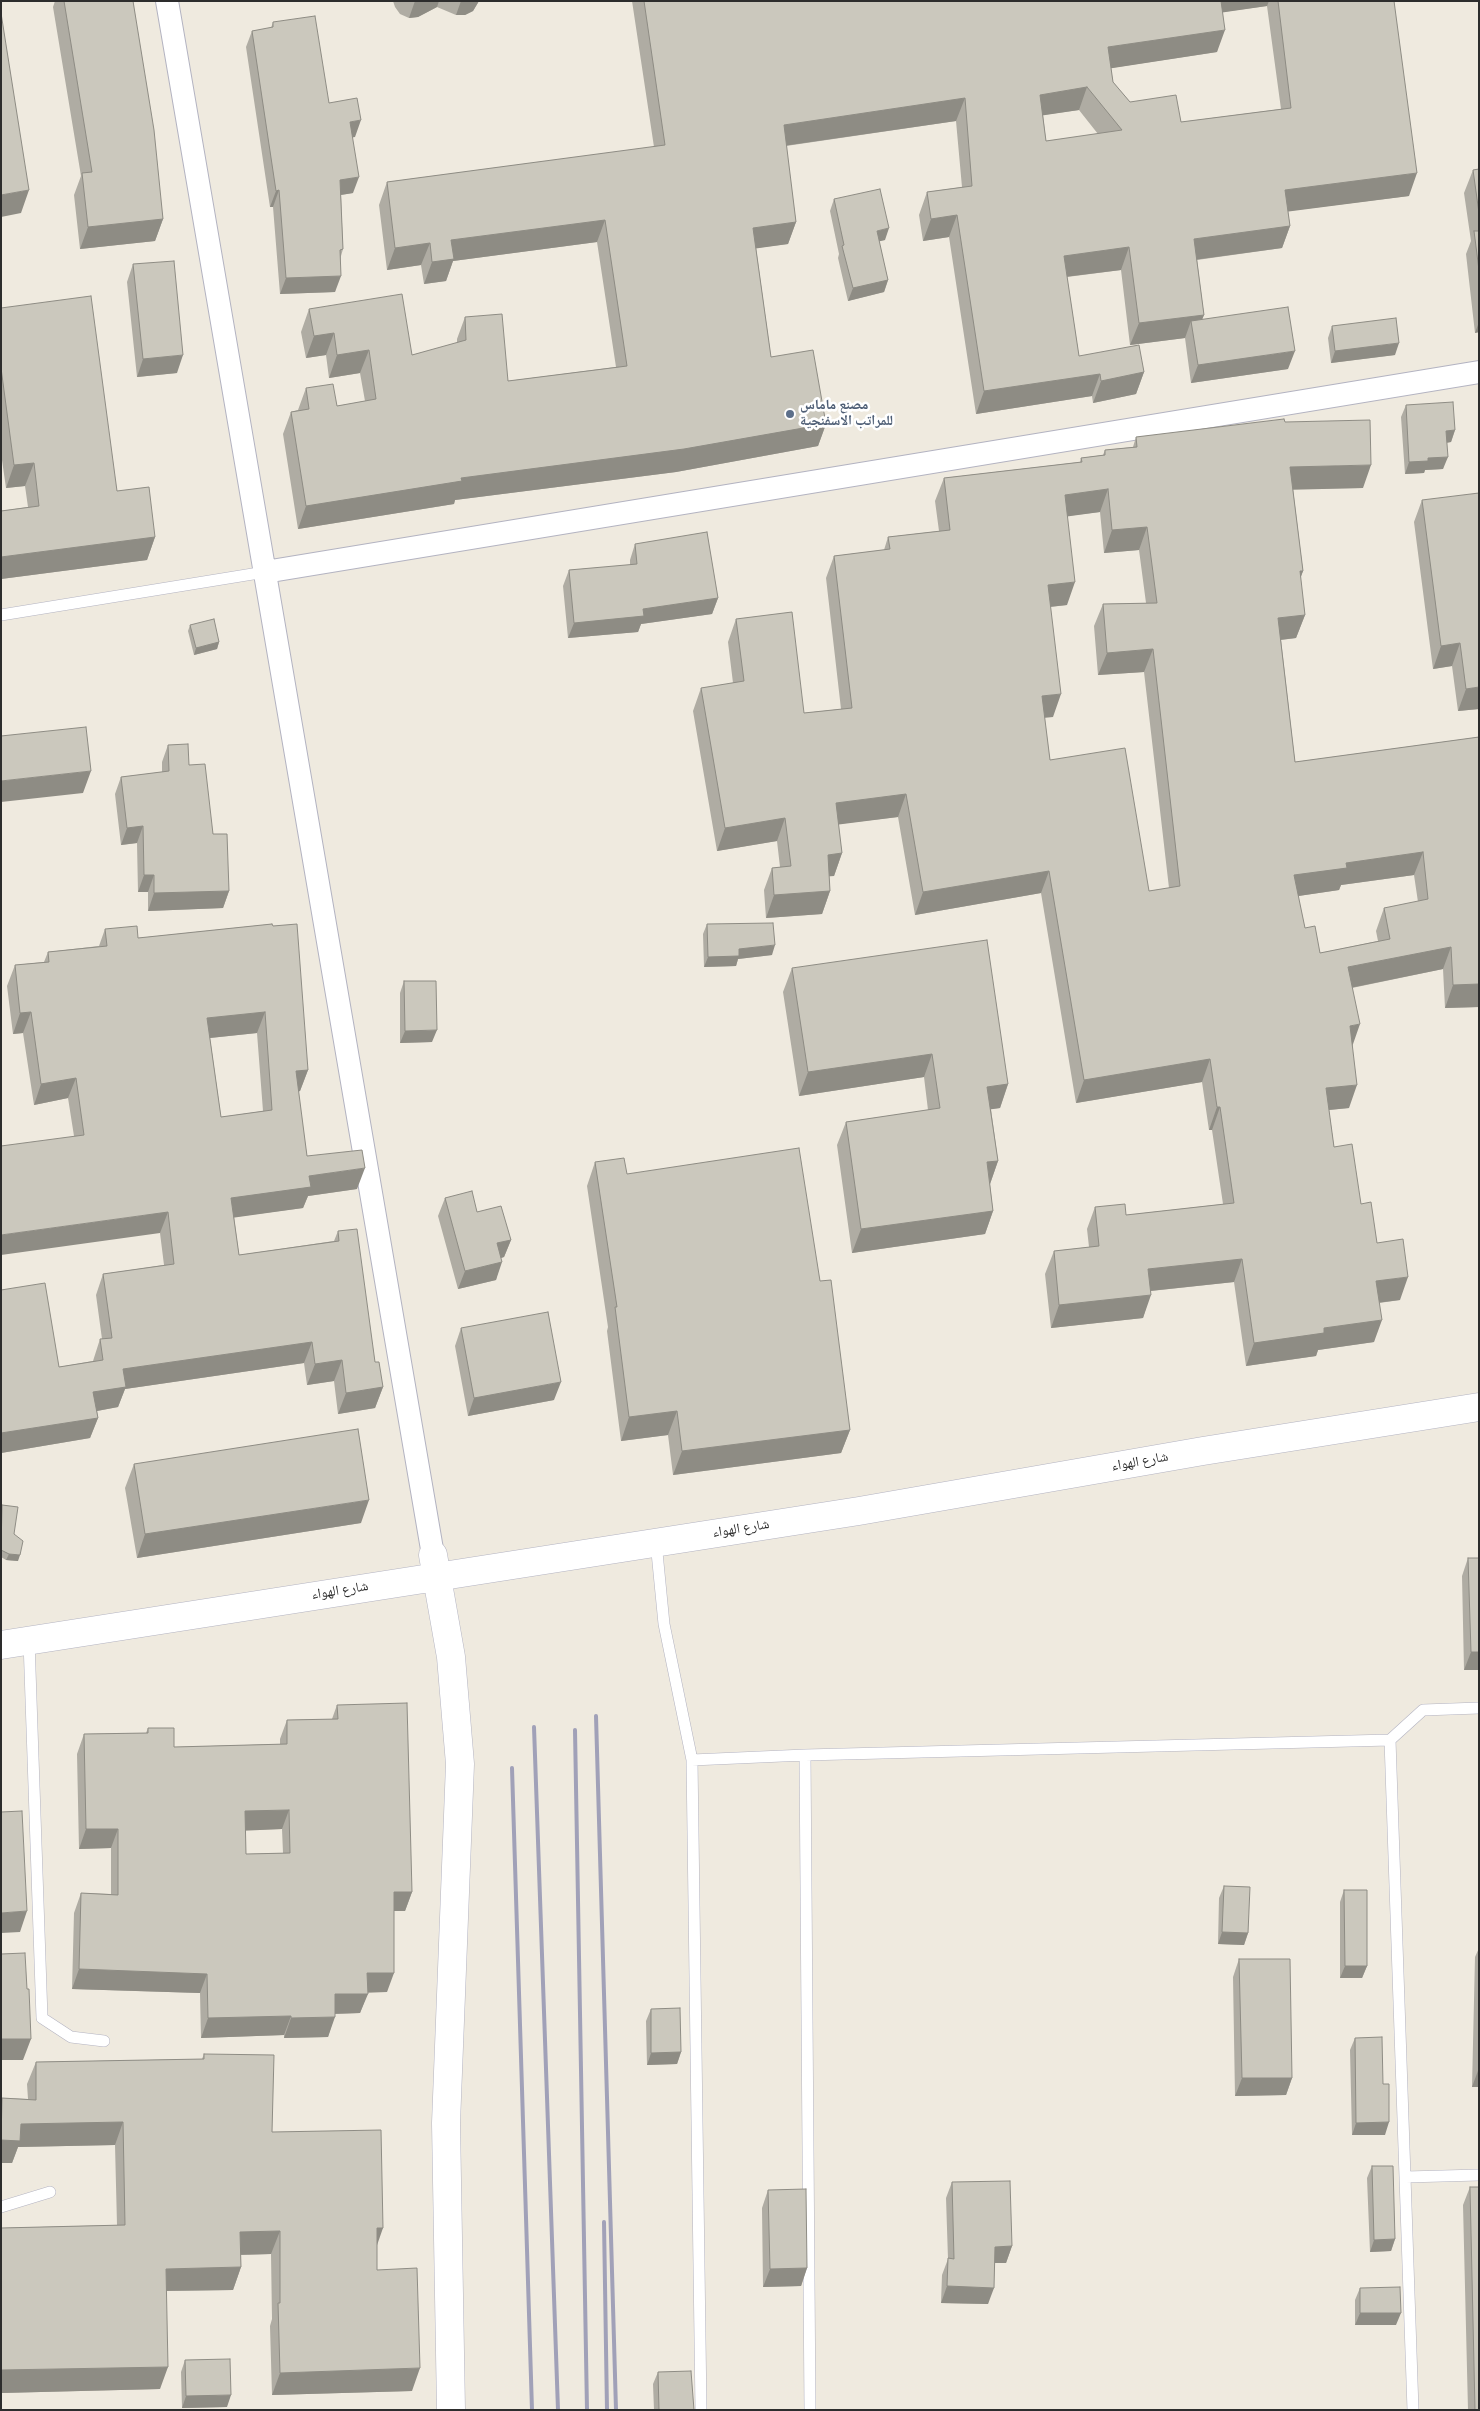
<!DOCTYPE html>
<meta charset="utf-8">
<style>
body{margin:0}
#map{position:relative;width:1480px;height:2411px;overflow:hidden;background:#efeadf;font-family:"Titillium Web",sans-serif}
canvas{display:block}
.frame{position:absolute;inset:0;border:2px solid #2d2d2d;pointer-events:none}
</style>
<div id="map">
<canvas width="1480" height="2411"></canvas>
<div class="frame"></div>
</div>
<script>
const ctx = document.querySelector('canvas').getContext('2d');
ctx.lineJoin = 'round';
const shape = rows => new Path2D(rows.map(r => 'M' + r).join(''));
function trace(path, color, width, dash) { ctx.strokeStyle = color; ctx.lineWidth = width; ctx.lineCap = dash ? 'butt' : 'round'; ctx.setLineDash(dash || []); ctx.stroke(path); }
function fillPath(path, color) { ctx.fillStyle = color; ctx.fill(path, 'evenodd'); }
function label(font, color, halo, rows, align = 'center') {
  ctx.font = font + ' "Titillium Web","Noto Naskh Arabic",sans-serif'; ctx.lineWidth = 5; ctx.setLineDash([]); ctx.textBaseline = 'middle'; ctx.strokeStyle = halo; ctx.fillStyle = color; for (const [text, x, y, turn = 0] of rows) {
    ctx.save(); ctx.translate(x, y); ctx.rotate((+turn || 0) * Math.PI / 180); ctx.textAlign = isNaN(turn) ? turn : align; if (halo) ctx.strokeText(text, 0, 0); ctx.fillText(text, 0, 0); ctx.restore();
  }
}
const lane = shape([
 [1,615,265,572],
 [656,1542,664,1624,692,1760,701,2410],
 [29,1641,42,2018,71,2037,104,2041],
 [805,1755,810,2410],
 [692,1760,805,1755,1390,1740],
 [1406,2177,1479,2175],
 [1,2207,50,2192],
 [1413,2410,1390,1740,1423,1710,1479,1708]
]);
const street = shape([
 [167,1,433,1555],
 [265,572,1479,372]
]);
const secondary = shape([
 [433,1555,451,1657,460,1764,446,2123,451,2410],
 [1,1645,859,1511,1203,1451,1479,1407]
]);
trace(lane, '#b3b3c1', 12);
trace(street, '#b3b3c1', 24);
trace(secondary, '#b3b3c1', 29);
trace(lane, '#fff', 11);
trace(street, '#fff', 22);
trace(secondary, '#fff', 28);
trace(shape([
 [596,1716,616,2410],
 [534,1727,558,2410],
 [575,1730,587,2410],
 [512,1768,532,2410],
 [604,2222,607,2410]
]), '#a1a1b8', 4);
fillPath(shape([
 [55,1,133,1,163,219,155,241,80,249,74,195,81,176,53,7],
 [393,1,479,1,473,11,465,15,456,15,437,7,418,17,409,18,400,14,395,7],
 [632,1,1394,1,1409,196,1288,211,1290,226,1282,248,1197,260,1204,315,1202,319,1288,369,1191,383,1185,338,1130,345,1121,270,1067,277,1079,356,1144,372,1136,394,1093,403,1092,396,976,414,949,237,923,241,919,215,927,192,962,187,956,121,786,146,796,222,788,244,756,248,771,357,826,424,818,446,676,472,455,500,454,504,298,529,283,434,291,412,298,410,306,388,337,406,365,401,360,373,329,378,326,355,306,358,301,332,309,309,412,355,457,343,457,339,465,317,508,381,616,367,597,242,453,261,446,281,424,284,421,265,387,270,379,205,387,182,654,147],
 [1267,6,1281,109,1181,122,1130,102,1113,82,1111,68,1217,52,1223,12],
 [1079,110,1098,134,1046,141,1043,115],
 [273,22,329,103,355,137,352,137,353,193,341,195,343,249,341,256,335,292,280,294,273,207,270,207,246,47,252,31,271,28],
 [1479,169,1479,332,1475,333,1466,254,1471,241,1464,193,1473,170],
 [834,199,885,240,879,241,888,280,884,292,848,301,838,258,839,254,830,211],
 [133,264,177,373,137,377,127,282],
 [1,308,117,491,155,537,147,560,1,579,1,511,28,507,25,486,6,488,1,453],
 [1332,326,1395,355,1331,363,1328,338],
 [1406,405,1455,430,1451,442,1447,443,1443,469,1425,470,1424,473,1405,474,1401,417],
 [1285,422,1363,488,1293,489,1303,571,1300,579,1305,615,1296,638,1281,640,1295,762,1479,737,1479,1007,1445,1008,1443,969,1352,988,1352,1045,1349,1108,1329,1110,1334,1147,1361,1204,1400,1300,1379,1303,1374,1342,1318,1350,1316,1356,1246,1366,1234,1282,1151,1291,1143,1318,1051,1328,1045,1274,1054,1251,1089,1247,1087,1229,1095,1207,1126,1215,1223,1204,1212,1130,1209,1130,1202,1082,1076,1103,1041,893,915,915,898,817,838,824,842,853,834,876,829,876,830,891,822,914,766,918,764,890,772,868,780,867,777,841,717,851,693,711,701,688,733,683,728,642,736,619,804,713,841,709,826,578,834,556,884,550,888,537,939,531,935,501,944,478,1080,462,1081,458,1103,455,1105,450,1133,447,1136,437],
 [1100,512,1104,553,1139,550,1146,603,1103,604,1094,626,1098,675,1144,672,1169,888,1149,891,1050,760,1044,717,1053,717,1050,607,1067,605,1067,516],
 [1414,875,1418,902,1384,908,1376,931,1378,941,1320,953,1305,928,1298,896,1339,890,1341,885],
 [1422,500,1479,709,1458,711,1452,666,1433,669,1414,522],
 [635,544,718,598,712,614,641,624,638,632,568,638,563,586,569,570,630,565,630,560],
 [190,625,219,642,217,649,194,655,188,631],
 [168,745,189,765,213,834,229,891,223,908,148,911,148,892,138,892,137,843,121,845,115,794,121,777,162,772,162,762],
 [272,924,308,1070,300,1091,298,1092,307,1156,357,1189,308,1196,303,1208,234,1217,239,1255,334,1241,338,1231,375,1362,383,1387,375,1408,338,1414,334,1381,307,1385,304,1363,125,1389,118,1407,97,1411,98,1418,90,1438,1,1453,1,1290,59,1367,93,1361,100,1339,102,1339,96,1295,103,1274,164,1265,160,1233,74,1136,68,1098,34,1105,23,1033,13,1034,7,986,15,965,44,962,48,952,99,946,105,929,138,938],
 [257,1033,263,1111,221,1117,210,1038],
 [707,924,772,955,738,959,736,966,704,967,703,934],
 [792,968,1008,1084,1000,1108,991,1109,998,1161,990,1184,993,1211,985,1234,852,1253,837,1145,846,1122,928,1110,924,1077,799,1096,783,992],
 [404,981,432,1042,400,1043,400,993],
 [595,1162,627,1174,820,1281,850,1430,841,1453,673,1475,668,1435,621,1441,607,1331,608,1327,587,1186],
 [445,1198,511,1240,504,1257,501,1258,496,1280,458,1289,438,1216],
 [461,1328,554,1400,468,1416,455,1346],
 [134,1464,361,1523,137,1558,125,1488],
 [1,1506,14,1534,18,1561,6,1560,1,1557],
 [1468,1558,1479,1558,1479,1670,1464,1670,1462,1576],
 [337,1705,412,1892,405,1911,394,1911,387,1992,368,1992,360,2013,335,2014,328,2037,284,2038,284,2035,201,2038,200,1993,72,1989,74,1913,81,1893,111,1894,111,1848,79,1849,77,1754,84,1734,146,1733,148,1728,174,1747,280,1744,280,1739,287,1720,332,1719],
 [282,1829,283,1853,246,1854,245,1830],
 [1224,1886,1248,1933,1244,1945,1218,1944,1219,1898],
 [1344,1890,1367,1966,1362,1978,1340,1978,1340,1902],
 [1479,1948,1479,2087,1472,2087,1475,1957],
 [1239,1959,1292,2078,1286,2095,1235,2096,1233,1977],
 [651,2009,681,2052,677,2064,647,2065,646,2021],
 [1355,2038,1383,2084,1385,2135,1352,2135,1350,2050],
 [204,2054,272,2132,377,2245,377,2270,412,2391,272,2395,270,2326,272,2319,271,2254,241,2255,241,2267,233,2290,166,2291,160,2389,1,2393,1,2228,117,2225,115,2145,18,2147,12,2163,1,2163,1,2100,2,2098,28,2099,27,2084,36,2062,202,2059],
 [1372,2166,1395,2239,1391,2251,1370,2252,1367,2178],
 [952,2182,1012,2246,1006,2263,995,2263,988,2304,941,2303,942,2275,948,2259,946,2198],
 [1470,2187,1479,2410,1468,2410,1463,2205],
 [768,2190,807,2268,801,2286,763,2287,762,2208],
 [1360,2288,1396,2325,1355,2325,1355,2300],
 [185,2360,227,2407,182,2408,181,2372],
 [658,2372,694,2410,654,2410,653,2384]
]), '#afaca3');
fillPath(shape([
 [415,1,439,1,437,7,418,17,409,18],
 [461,1,479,1,473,11,465,15,456,15],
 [1216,1,1269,1,1267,6,1212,14],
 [1225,30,1217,52,1100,70,1108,47],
 [1087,87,1079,110,1032,117,1040,95],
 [965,98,956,121,776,147,784,125],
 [361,120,355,137,344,139,350,122],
 [1417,173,1409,196,1277,213,1285,190],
 [359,177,353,193,334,196,340,180],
 [29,190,21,213,1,217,1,195],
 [279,190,273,207,270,207,276,191],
 [957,215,949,237,923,241,931,219],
 [163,219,155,241,80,249,88,227],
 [605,220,597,242,453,261,446,281,424,284,432,262,451,240],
 [796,222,788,244,745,250,753,228],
 [1290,226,1282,248,1186,261,1194,239],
 [889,228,885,240,872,243,877,231],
 [430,243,421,265,387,270,395,248],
 [1129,247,1121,270,1056,278,1064,256],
 [341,276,335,292,280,294,286,278],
 [888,280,884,292,848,301,853,288],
 [1204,315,1195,337,1191,321,1185,338,1130,345,1139,323],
 [1479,322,1479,332,1475,333],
 [334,333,326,355,306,358,314,336],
 [1399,343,1395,355,1331,363,1335,351],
 [369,350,360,373,329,378,337,355],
 [1295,351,1288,369,1191,383,1198,365],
 [183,355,177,373,137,377,143,359],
 [1144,372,1136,394,1093,403,1101,381],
 [1100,374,1092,396,976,414,984,391],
 [826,424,818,446,676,472,455,500,454,504,298,529,306,506,461,478],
 [1455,430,1451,442,1442,443,1446,431],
 [1448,457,1443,469,1425,470,1424,473,1405,474,1409,462,1428,458],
 [34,463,25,486,6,488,14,465],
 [1371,465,1363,488,1282,490,1290,467],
 [1108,489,1100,512,1056,518,1065,495],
 [1147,527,1139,550,1104,553,1112,530],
 [155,537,147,560,1,579,1,557],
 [1300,571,1303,571,1295,593],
 [1075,582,1067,605,1039,608,1048,585],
 [718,598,712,614,641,624,638,632,568,638,574,623,643,609],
 [1305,615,1296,638,1270,641,1278,618],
 [219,642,217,649,194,655,196,648],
 [1460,643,1452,666,1433,669,1441,646],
 [1153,649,1144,672,1098,675,1107,653],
 [1479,687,1479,709,1458,711,1466,689],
 [1061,694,1053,717,1033,719,1042,696],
 [91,771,83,793,1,802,1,781],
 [906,794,898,817,827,826,836,803],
 [785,818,777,841,717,851,725,828],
 [143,826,137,843,121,845,127,828],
 [1423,852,1414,875,1341,885,1339,890,1285,898,1294,875,1346,863],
 [842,853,834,876,820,877,828,855],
 [1049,871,1041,893,915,915,923,892],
 [144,875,154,875,148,892,138,892],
 [229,891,223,908,148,911,154,893],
 [830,891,822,914,766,918,774,895],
 [775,945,772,955,738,959,736,966,704,967,708,957,739,949],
 [1451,947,1443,969,1340,990,1348,967],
 [1479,984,1479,1007,1445,1008,1453,985],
 [31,1012,23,1033,13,1034,20,1013],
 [265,1012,257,1033,200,1039,207,1018],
 [1360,1024,1352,1047,1350,1026],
 [437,1030,432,1042,400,1043,405,1031],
 [932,1054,924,1077,799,1096,808,1072],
 [1210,1059,1202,1082,1076,1103,1084,1080],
 [308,1070,300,1091,288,1092,296,1071],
 [76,1078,68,1098,34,1105,41,1084],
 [1008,1084,1000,1108,979,1111,987,1087],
 [1357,1085,1349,1108,1318,1111,1326,1088],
 [1217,1107,1220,1107,1212,1130,1209,1130],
 [998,1161,990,1184,987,1162],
 [365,1168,357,1189,308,1196,303,1208,224,1219,231,1198,309,1176],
 [993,1211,985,1234,852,1253,861,1229],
 [168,1212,160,1233,1,1255,1,1235],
 [511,1240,504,1257,491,1261,497,1243],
 [1242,1259,1234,1282,1140,1292,1148,1269],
 [502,1262,496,1280,458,1289,465,1271],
 [1408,1277,1400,1300,1368,1304,1376,1281],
 [1151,1295,1143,1318,1051,1328,1059,1305],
 [1382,1320,1374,1342,1318,1350,1316,1356,1246,1366,1254,1343,1324,1328],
 [312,1342,304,1363,125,1389,118,1407,86,1413,93,1392,123,1369],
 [342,1360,334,1381,307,1385,315,1364],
 [561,1382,554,1400,468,1416,474,1398],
 [383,1387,375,1408,338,1414,346,1393],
 [677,1411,668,1435,621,1441,629,1417],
 [98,1418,90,1438,1,1453,1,1433],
 [850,1430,841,1453,673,1475,682,1451],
 [369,1500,361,1523,137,1558,145,1534],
 [9,1554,20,1555,18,1561,6,1560],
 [1471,1652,1479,1652,1479,1670,1464,1670],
 [289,1810,282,1829,238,1831,245,1811],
 [86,1829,118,1829,111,1848,79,1849],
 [394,1892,412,1892,405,1911,386,1911],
 [27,1911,20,1932,1,1933,1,1913],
 [1222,1932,1248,1933,1244,1945,1218,1944],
 [1345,1966,1367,1966,1362,1978,1340,1978],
 [79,1969,207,1974,200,1993,72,1989],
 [367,1973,394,1973,387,1992,360,1993],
 [335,1994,368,1994,360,2013,328,2014],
 [291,2016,284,2035,201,2038,208,2018],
 [335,2017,328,2037,284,2038,291,2018],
 [1,2039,31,2039,23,2060,1,2060],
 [681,2052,677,2064,647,2065,651,2053],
 [1479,2068,1479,2087,1472,2087],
 [1242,2078,1292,2078,1286,2095,1235,2096],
 [123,2122,115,2145,18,2147,12,2163,1,2163,1,2140,21,2124],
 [1389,2122,1385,2135,1352,2135,1356,2123],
 [377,2228,383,2228,375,2251],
 [280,2231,271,2254,232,2255,240,2232],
 [1395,2239,1391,2251,1370,2252,1374,2240],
 [1012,2246,1006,2263,989,2263,995,2247],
 [241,2267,233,2290,157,2291,166,2269],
 [807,2268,801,2286,763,2287,770,2269],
 [947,2286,994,2288,988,2304,941,2303],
 [1360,2313,1401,2313,1396,2325,1355,2325],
 [168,2367,160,2389,1,2393,1,2370],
 [420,2368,412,2391,272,2395,280,2373],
 [231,2395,227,2407,182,2408,186,2396]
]), '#8e8c84');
const building = shape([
 [64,1,133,1,154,130,163,219,88,227,82,173,92,172,64,1],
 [644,1,1221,1,1225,30,1108,47,1113,82,1130,102,1176,95,1181,122,1291,108,1278,1,1394,1,1417,173,1285,190,1290,226,1194,239,1204,315,1139,323,1129,247,1064,256,1079,356,1139,345,1144,372,1101,381,1100,374,984,391,957,215,931,219,927,192,972,186,965,98,784,125,796,222,753,228,771,357,813,350,826,424,684,449,461,478,462,481,306,506,291,412,309,409,306,388,333,384,337,406,376,399,369,350,337,355,334,333,314,336,309,309,402,294,412,355,466,340,465,317,502,314,508,381,627,366,605,220,451,240,454,259,432,262,430,243,395,248,387,182,665,145,644,1],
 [1087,87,1122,130,1046,141,1040,95,1087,87],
 [1,13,29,190,1,195,1,13],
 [315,16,329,103,357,98,361,120,350,122,359,177,340,180,343,249,340,250,341,276,286,278,279,190,276,191,252,31,273,27,273,22,315,16],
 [1479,169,1479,213,1473,170,1479,169],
 [880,189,889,228,877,231,888,280,853,288,842,246,844,245,834,199,880,189],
 [1474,231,1479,231,1479,270,1474,231],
 [174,261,183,355,143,359,133,264,174,261],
 [91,296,117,491,149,487,155,537,1,557,1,511,39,506,34,463,14,465,1,368,1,308,91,296],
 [1288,307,1295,351,1198,365,1191,321,1288,307],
 [1396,318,1399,343,1335,351,1332,326,1396,318],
 [1453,402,1455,430,1446,431,1448,457,1428,458,1428,461,1409,462,1406,405,1453,402],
 [1284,419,1285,422,1370,420,1371,465,1290,467,1303,571,1300,571,1305,615,1278,618,1295,762,1479,737,1479,984,1453,985,1451,947,1348,967,1360,1024,1350,1026,1357,1085,1326,1088,1334,1147,1352,1144,1361,1204,1371,1202,1377,1243,1403,1239,1408,1277,1376,1281,1382,1320,1324,1328,1324,1333,1254,1343,1242,1259,1148,1269,1151,1295,1059,1305,1054,1251,1099,1246,1095,1207,1125,1204,1126,1215,1234,1203,1220,1107,1217,1107,1210,1059,1084,1080,1049,871,923,892,906,794,836,803,842,853,828,855,830,891,774,895,772,868,791,866,785,818,725,828,701,688,744,681,736,619,792,612,804,713,852,708,834,556,890,549,888,537,950,530,944,478,1082,462,1081,458,1105,455,1105,450,1137,447,1136,437,1284,419],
 [1108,489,1112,530,1147,527,1157,603,1103,604,1107,653,1153,649,1180,886,1149,891,1125,748,1050,760,1042,696,1061,694,1048,585,1075,582,1065,495,1108,489],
 [1423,852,1428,899,1384,908,1390,939,1320,953,1315,926,1305,928,1294,875,1347,868,1346,863,1423,852],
 [1479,493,1479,687,1466,689,1460,643,1441,646,1422,500,1479,493],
 [707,532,718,598,643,609,644,616,574,623,569,570,637,564,635,544,707,532],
 [214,619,219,642,196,648,190,625,214,619],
 [86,727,91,771,1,781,1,736,86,727],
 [188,744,189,765,205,764,213,834,227,834,229,891,154,893,154,875,144,875,143,826,127,828,121,777,169,771,168,745,188,744],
 [773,923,775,945,739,949,739,956,708,957,707,924,773,923],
 [272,924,273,926,297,924,308,1070,296,1071,307,1156,362,1150,365,1168,309,1176,311,1187,231,1198,239,1255,339,1241,338,1231,357,1229,375,1362,379,1362,383,1387,346,1393,342,1360,315,1364,312,1342,123,1369,126,1387,93,1392,98,1418,1,1433,1,1290,45,1283,59,1367,103,1360,100,1339,112,1338,103,1274,174,1264,168,1212,1,1235,1,1146,84,1135,76,1078,41,1084,31,1012,20,1013,15,965,49,962,48,952,107,946,105,929,137,926,138,938,272,924],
 [265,1012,272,1110,221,1117,207,1018,265,1012],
 [987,940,1008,1084,987,1087,998,1161,987,1162,993,1211,861,1229,846,1122,940,1108,932,1054,808,1072,792,968,987,940],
 [404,981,436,981,437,1030,405,1031,404,981],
 [799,1148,820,1281,831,1280,850,1430,682,1451,677,1411,629,1417,615,1307,617,1307,595,1162,624,1158,627,1174,799,1148],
 [472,1191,477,1212,501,1206,511,1240,497,1243,502,1262,465,1271,445,1198,472,1191],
 [548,1312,561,1382,474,1398,461,1328,548,1312],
 [358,1429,369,1500,145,1534,134,1464,358,1429],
 [2,1505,18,1507,14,1534,23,1541,20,1555,9,1554,1,1550,2,1505],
 [1468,1558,1479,1558,1479,1652,1471,1652,1468,1558],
 [407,1703,412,1892,394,1892,394,1973,367,1973,368,1994,335,1994,335,2017,291,2018,291,2016,208,2018,207,1974,79,1969,81,1893,118,1895,118,1829,86,1829,84,1734,148,1733,148,1728,174,1728,174,1747,287,1744,287,1720,338,1719,337,1705,407,1703],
 [289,1810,290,1853,246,1854,245,1811,289,1810],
 [22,1811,27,1911,1,1913,1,1812,22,1811],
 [1224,1886,1250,1887,1248,1933,1222,1932,1224,1886],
 [1344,1890,1367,1890,1367,1966,1345,1966,1344,1890],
 [25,1953,27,1989,29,1989,31,2039,1,2039,1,1954,25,1953],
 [1239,1959,1290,1959,1292,2078,1242,2078,1239,1959],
 [680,2008,681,2052,651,2053,651,2009,680,2008],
 [1382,2037,1383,2084,1389,2084,1389,2122,1356,2123,1355,2038,1382,2037],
 [204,2054,274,2055,272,2132,381,2130,383,2228,377,2228,377,2270,417,2268,420,2368,280,2373,278,2303,280,2303,280,2231,240,2232,241,2267,166,2269,168,2367,1,2370,1,2228,125,2225,123,2122,21,2124,20,2141,1,2140,2,2098,36,2100,36,2062,204,2059,204,2054],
 [1372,2166,1393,2166,1395,2239,1374,2240,1372,2166],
 [1010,2181,1012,2246,995,2247,994,2288,947,2286,948,2258,954,2259,952,2182,1010,2181],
 [1470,2187,1479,2187,1479,2410,1475,2410,1470,2187],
 [806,2189,807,2268,770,2269,768,2190,806,2189],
 [1400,2287,1401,2313,1360,2313,1360,2288,1400,2287],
 [230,2359,231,2395,186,2396,185,2360,230,2359],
 [691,2371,694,2410,659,2410,658,2372,691,2371]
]);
fillPath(building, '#cbc8bd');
trace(building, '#8e8c84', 1);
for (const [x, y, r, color] of [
 [790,414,5,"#5c6f8a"]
]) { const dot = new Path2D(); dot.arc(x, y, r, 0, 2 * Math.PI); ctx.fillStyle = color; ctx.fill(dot); trace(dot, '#fff', 2); }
label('bold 14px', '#4e5e75', '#fff', [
 ["مصنع ماماس",800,406],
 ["للمراتب الاسفنجية",800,422]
], 'left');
label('14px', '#2d2d2d', '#fff', [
 ["شارع الهواء",1140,1462,-10],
 ["شارع الهواء",741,1529,-9],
 ["شارع الهواء",340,1591,-9]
]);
</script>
